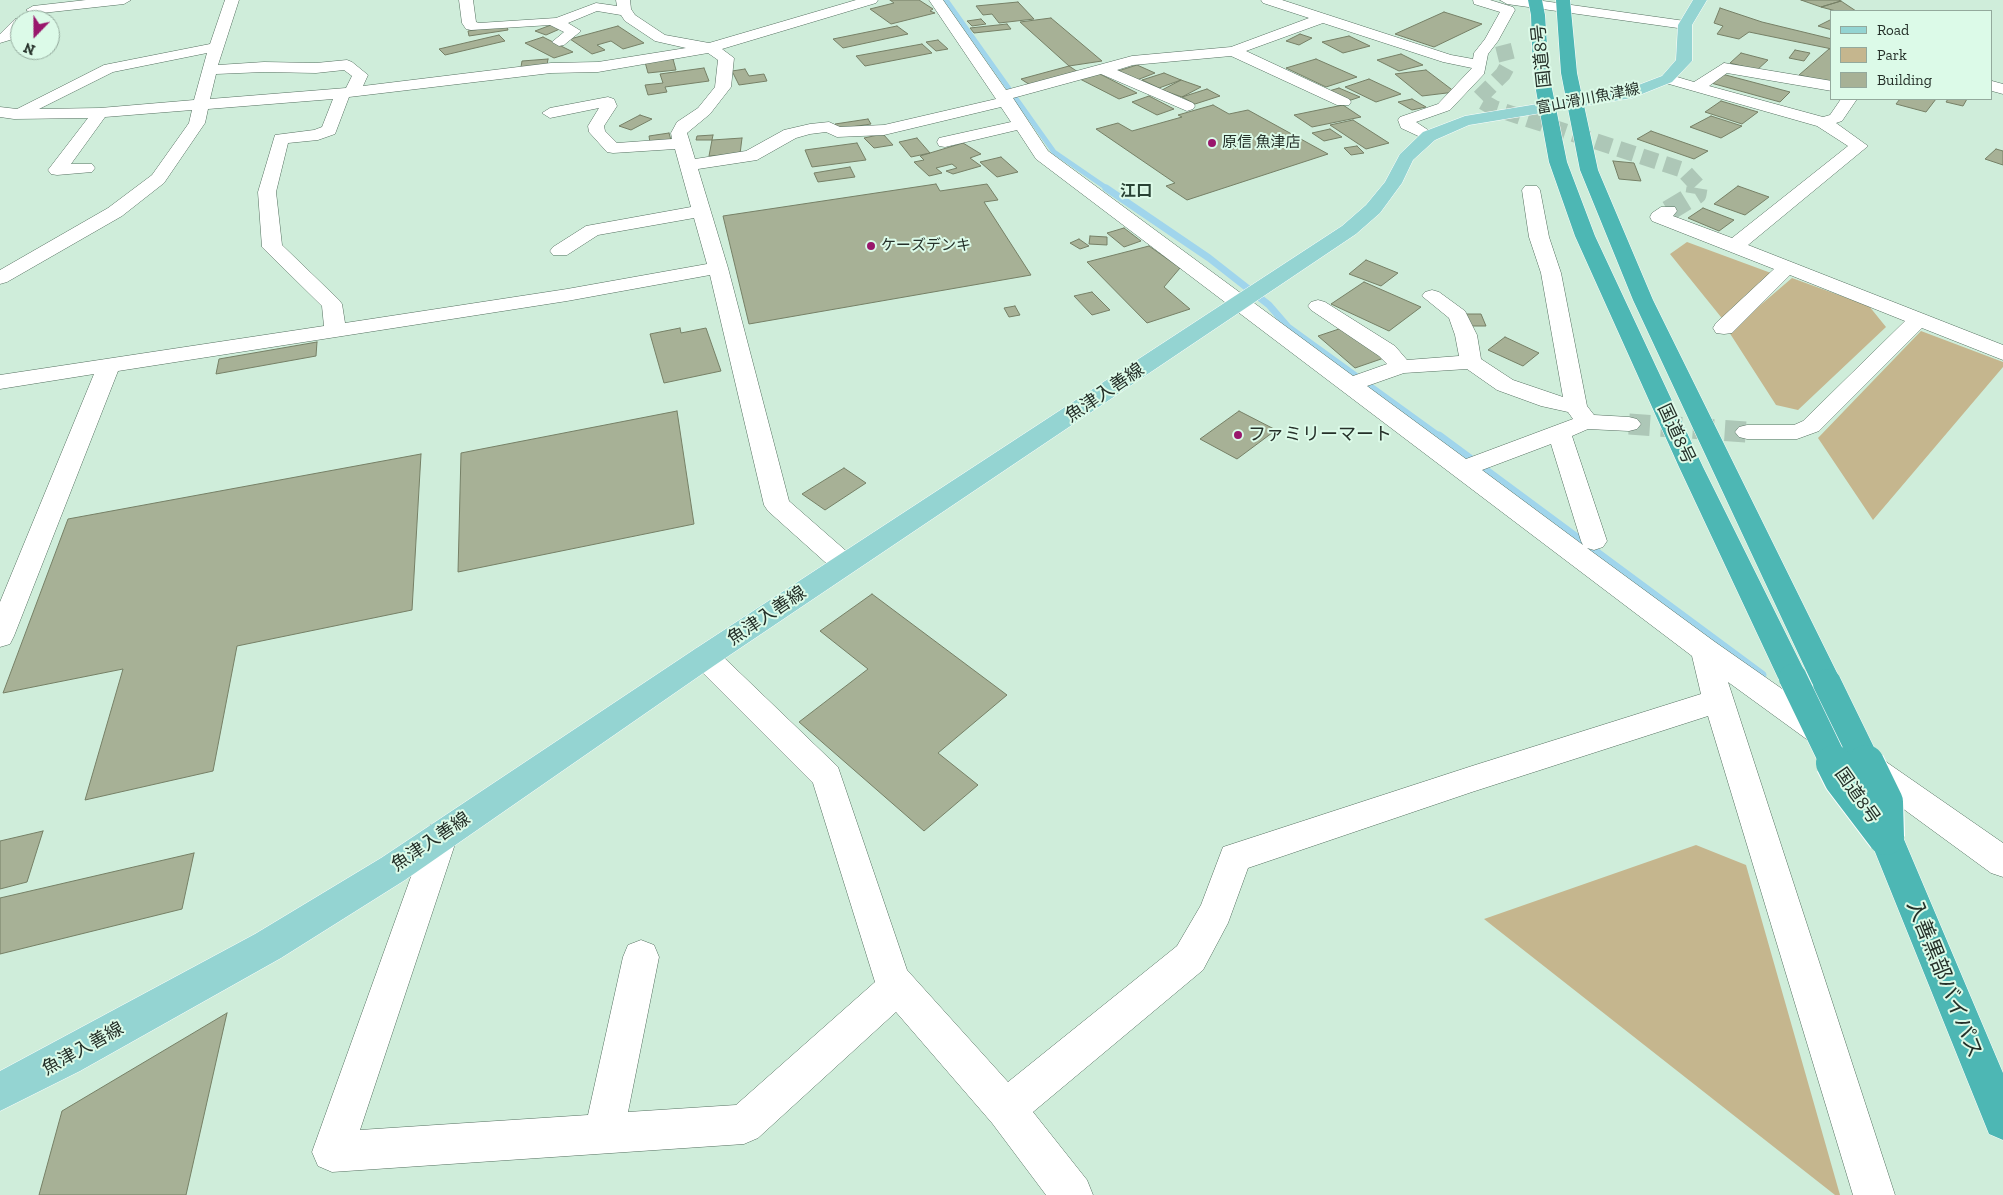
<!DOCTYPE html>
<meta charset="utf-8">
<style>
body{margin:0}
#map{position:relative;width:2003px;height:1195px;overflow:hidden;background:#cfedda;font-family:"Zilla Slab",serif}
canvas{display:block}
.legend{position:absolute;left:1830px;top:10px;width:162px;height:90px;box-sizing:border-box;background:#dcfae8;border:1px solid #93a99c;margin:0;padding:6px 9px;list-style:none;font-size:15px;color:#253029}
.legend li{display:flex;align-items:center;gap:10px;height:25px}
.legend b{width:25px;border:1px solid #93a99c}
.north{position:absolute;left:10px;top:10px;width:50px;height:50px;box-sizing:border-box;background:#dcfae8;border:1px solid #93a99c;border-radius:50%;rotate:202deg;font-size:14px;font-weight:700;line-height:20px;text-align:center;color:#253029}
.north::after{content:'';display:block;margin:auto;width:18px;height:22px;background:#99176c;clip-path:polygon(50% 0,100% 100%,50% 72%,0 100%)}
</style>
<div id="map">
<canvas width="2003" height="1195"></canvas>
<ul class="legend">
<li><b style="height:6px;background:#94d4d2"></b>Road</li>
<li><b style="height:14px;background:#c5b68e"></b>Park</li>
<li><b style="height:14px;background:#a7b196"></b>Building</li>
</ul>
<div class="north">N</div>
</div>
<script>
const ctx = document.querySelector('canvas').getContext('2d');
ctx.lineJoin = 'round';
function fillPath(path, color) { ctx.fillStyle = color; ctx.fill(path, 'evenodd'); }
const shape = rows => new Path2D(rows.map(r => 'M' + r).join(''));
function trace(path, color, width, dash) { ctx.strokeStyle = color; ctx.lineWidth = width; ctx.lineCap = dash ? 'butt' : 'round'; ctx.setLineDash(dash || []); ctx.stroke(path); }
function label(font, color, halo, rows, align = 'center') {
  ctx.font = font + ' "Zilla Slab","Noto Sans JP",serif'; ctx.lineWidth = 4; ctx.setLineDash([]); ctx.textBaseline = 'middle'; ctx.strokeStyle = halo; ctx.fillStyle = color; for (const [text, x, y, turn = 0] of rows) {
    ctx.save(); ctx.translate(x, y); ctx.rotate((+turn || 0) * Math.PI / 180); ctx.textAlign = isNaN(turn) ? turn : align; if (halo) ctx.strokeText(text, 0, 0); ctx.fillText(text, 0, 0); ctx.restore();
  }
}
fillPath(shape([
 [1687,242,1771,273,1725,322,1670,254],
 [1792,278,1869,306,1886,327,1798,410,1776,405,1729,332],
 [1921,331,2003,362,2003,367,1873,520,1818,438],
 [1696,845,1746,865,1840,1195,1835,1195,1484,919]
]), '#c5b68e');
trace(shape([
 [946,0,1054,152,1108,189]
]), '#a0d5ec', 5);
trace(shape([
 [1106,188,1209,258,1269,305,1288,327,1440,437]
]), '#a0d5ec', 7);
trace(shape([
 [1439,436,1762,675]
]), '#a0d5ec', 9);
const building = shape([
 [890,0,919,0,933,9,930,11,935,13,891,24,870,9,894,3,890,0],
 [1801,0,1838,0,1841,1,1821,7,1801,0],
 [1841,1,1856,11,1836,11,1821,7,1841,1],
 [1018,2,1034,19,999,23,992,14,983,15,976,6,1018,2],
 [1720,8,1762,22,1832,39,1832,49,1749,32,1739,39,1717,34,1723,26,1714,23,1720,8],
 [1444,12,1482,24,1434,47,1395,34,1444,12],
 [1051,18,1102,61,1069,66,1020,22,1051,18],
 [981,19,986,24,972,26,967,21,981,19],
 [1832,19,1832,30,1818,26,1832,19],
 [1007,24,1011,29,974,33,970,28,1007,24],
 [506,25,508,30,469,36,468,31,506,25],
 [551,25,562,28,546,35,535,31,551,25],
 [618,26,644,43,623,49,611,41,597,45,605,50,592,54,570,39,618,26],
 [897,26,908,34,843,48,833,39,897,26],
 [1300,34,1312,38,1299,45,1286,41,1300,34],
 [499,35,505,41,445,55,439,49,499,35],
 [1349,36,1370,46,1343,53,1322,42,1349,36],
 [543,37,573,52,554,58,525,43,543,37],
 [938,40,948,49,936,51,926,42,938,40],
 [922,44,932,53,865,66,856,56,922,44],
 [1829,49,1832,50,1832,83,1799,75,1829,49],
 [1795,50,1810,53,1804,61,1789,58,1795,50],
 [1741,53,1768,60,1757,70,1730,63,1741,53],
 [1401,54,1423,65,1399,71,1377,60,1401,54],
 [548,59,547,65,521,67,522,61,548,59],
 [673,59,676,70,648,73,645,62,673,59],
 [1316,59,1357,77,1326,87,1286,68,1316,59],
 [1137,65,1155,73,1137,80,1118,71,1137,65],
 [1069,66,1078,72,1030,85,1021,79,1069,66],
 [704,68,709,81,665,87,667,92,648,95,645,85,663,83,660,74,704,68],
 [745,69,749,76,764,74,767,81,739,85,732,71,745,69],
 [1426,70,1455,92,1422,96,1395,74,1426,70],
 [1098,73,1137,93,1119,99,1080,79,1098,73],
 [1164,73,1181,80,1159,88,1142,80,1164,73],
 [1722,74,1790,92,1780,102,1711,83,1722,74],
 [1369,79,1401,94,1376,102,1345,87,1369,79],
 [1181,80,1201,87,1182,97,1162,90,1181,80],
 [1339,88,1360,97,1351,100,1329,91,1339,88],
 [1207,89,1220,96,1195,104,1182,97,1207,89],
 [1149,96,1174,109,1157,115,1132,102,1149,96],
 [1412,99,1426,107,1412,110,1398,102,1412,99],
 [1900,99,1936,99,1926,112,1896,104,1900,99],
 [1948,99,1967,99,1963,106,1946,102,1948,99],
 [1721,101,1758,112,1742,124,1705,112,1721,101],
 [1213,105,1229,114,1248,110,1328,154,1187,200,1166,186,1175,183,1096,129,1118,123,1132,131,1182,117,1178,115,1213,105],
 [1343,105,1361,117,1312,127,1294,115,1343,105],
 [640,115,652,119,631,130,619,126,640,115],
 [1711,116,1742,126,1721,138,1690,127,1711,116],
 [868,119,871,124,838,129,835,124,868,119],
 [1353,120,1389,143,1366,149,1330,125,1353,120],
 [1330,129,1342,137,1324,141,1312,133,1330,129],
 [1651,131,1708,151,1694,159,1637,139,1651,131],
 [669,133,671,140,650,143,649,136,669,133],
 [883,134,893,145,874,148,864,138,883,134],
 [713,135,712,140,696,140,697,136,713,135],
 [742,138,740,154,709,156,712,140,742,138],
 [917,138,930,153,911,157,899,142,917,138],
 [857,143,866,160,812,167,805,150,857,143],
 [963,143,981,154,970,158,981,166,953,174,946,171,957,168,952,164,936,168,942,173,929,176,914,162,924,160,920,156,963,143],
 [1357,146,1364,153,1351,155,1344,148,1357,146],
 [1996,149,2003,151,2003,165,1985,159,1996,149],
 [1001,157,1018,172,997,177,980,162,1001,157],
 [1613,161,1634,163,1641,181,1619,179,1613,161],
 [850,167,855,177,818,182,814,173,850,167],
 [936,184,940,191,987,184,998,200,984,202,1031,275,749,324,723,216,936,184],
 [1738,186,1769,197,1745,215,1714,204,1738,186],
 [1703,208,1734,220,1719,231,1688,218,1703,208],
 [1124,228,1141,241,1124,247,1107,233,1124,228],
 [1090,236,1107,237,1107,245,1089,244,1090,236],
 [1079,239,1089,246,1080,249,1070,243,1079,239],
 [1149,246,1180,268,1164,287,1190,309,1147,323,1087,262,1149,246],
 [1366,260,1398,273,1381,286,1349,274,1366,260],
 [1364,282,1421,307,1389,331,1331,304,1364,282],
 [1092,292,1110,310,1092,315,1074,296,1092,292],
 [1015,306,1020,315,1009,317,1004,308,1015,306],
 [1466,314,1481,314,1486,326,1471,326,1466,314],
 [680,328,681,333,706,328,721,371,664,383,650,334,680,328],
 [1342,328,1384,358,1355,368,1318,336,1342,328],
 [1505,337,1539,353,1523,366,1488,350,1505,337],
 [317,342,316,356,216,374,219,359,317,342],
 [677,411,694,524,458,572,461,453,677,411],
 [1239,411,1276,430,1237,459,1200,439,1239,411],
 [421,454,412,610,237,646,213,771,85,800,123,669,3,693,68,519,421,454],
 [844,468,866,483,825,510,802,494,844,468],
 [872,594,1007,695,938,753,978,785,924,831,799,722,868,669,820,631,872,594],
 [43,831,27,882,0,889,0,841,43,831],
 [194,853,182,909,0,954,0,898,194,853],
 [227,1013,186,1195,39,1195,62,1111,227,1013]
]);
fillPath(building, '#a7b196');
trace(building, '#768066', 1);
trace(shape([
 [1503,45,1508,65,1503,74,1478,99,1494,108,1683,170,1697,185,1697,189]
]), '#adc7b7', 16, [16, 8]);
trace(shape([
 [1668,211,1696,194,1697,188],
 [1629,424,1747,432]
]), '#adc7b7', 21, [21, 11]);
const minor = shape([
 [86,0,131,0,124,4,33,14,26,10,33,6,86,0],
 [225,0,239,0,218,65,264,62,316,63,347,60,352,62,368,75,363,86,551,63,598,62,686,48,655,41,625,21,621,15,597,11,568,23,581,31,564,45,559,46,552,42,564,32,550,25,471,30,466,29,462,23,459,0,473,0,476,22,479,23,556,18,596,3,617,6,616,0,630,0,631,9,635,15,665,35,709,43,856,0,878,0,876,3,722,49,734,58,731,87,710,114,687,133,695,159,746,151,784,130,810,124,829,122,840,127,884,125,996,99,929,0,943,0,1006,90,1132,56,1231,47,1309,18,1263,3,1261,0,1282,0,1451,55,1473,59,1474,53,1485,39,1500,12,1474,4,1473,0,1490,0,1513,7,1515,10,1498,41,1488,54,1484,74,1450,110,1416,122,1437,136,1435,140,1429,141,1401,128,1398,120,1400,117,1438,104,1472,68,1443,62,1323,23,1246,51,1349,99,1351,102,1349,105,1337,105,1231,56,1133,65,1117,70,1193,103,1195,106,1193,109,1187,111,1101,74,1013,98,1048,151,1353,376,1387,364,1379,356,1311,310,1308,306,1311,302,1318,300,1325,302,1395,346,1407,360,1459,356,1455,335,1449,318,1422,296,1425,292,1432,290,1439,292,1465,311,1477,335,1481,359,1513,380,1563,397,1541,273,1529,237,1522,190,1525,186,1537,186,1540,190,1549,237,1561,273,1587,406,1594,415,1629,417,1637,419,1641,424,1637,429,1629,431,1588,429,1572,436,1607,541,1603,547,1594,550,1587,548,1715,642,1838,728,1842,737,1838,746,1827,750,1816,746,1728,682,1895,1195,1853,1195,1708,716,1472,792,1248,868,1228,923,1203,970,1033,1112,1087,1180,1093,1195,1046,1195,992,1123,896,1012,758,1138,744,1144,332,1172,318,1166,312,1152,426,835,430,825,442,821,454,825,458,835,360,1130,588,1115,623,957,628,945,641,940,654,945,659,957,628,1112,736,1105,875,982,813,783,695,665,691,657,695,649,705,646,715,649,838,767,907,970,1008,1082,1177,946,1201,905,1223,847,1472,766,1701,694,1692,656,1036,159,1017,130,945,147,939,146,937,142,939,138,1011,122,1001,107,884,135,837,137,826,132,810,134,796,138,757,160,698,169,728,268,789,501,853,557,857,564,853,571,844,573,835,571,768,511,764,505,710,275,567,301,118,371,14,636,10,644,0,647,0,602,94,374,0,389,0,375,324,326,322,306,262,247,258,192,275,135,314,130,322,127,333,99,208,109,205,123,164,183,122,216,7,282,0,284,0,270,108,208,152,175,189,123,192,110,105,117,71,164,92,164,95,168,92,172,57,175,51,174,48,170,88,118,14,119,0,117,0,107,17,109,104,65,210,44,225,0],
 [207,53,194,100,100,108,39,109,113,72,207,53],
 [708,53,718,60,715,87,698,108,677,122,671,133,672,139,617,143,605,131,604,126,617,106,614,99,608,97,550,108,542,113,550,118,599,108,588,126,589,132,607,152,613,153,675,149,691,207,586,226,553,247,550,251,553,255,567,255,598,235,694,218,707,264,567,289,345,323,342,304,339,300,282,245,276,192,288,143,318,140,335,134,349,97,551,73,598,72,708,53],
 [344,70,352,76,346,88,210,99,216,74,264,72,316,73,344,70],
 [1467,369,1497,390,1541,406,1568,412,1573,419,1466,459,1367,386,1404,373,1467,369],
 [1551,444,1581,541,1583,545,1482,470,1551,444],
 [1500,0,1536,0,1685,21,1692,25,1685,29,1507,4,1500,0],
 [20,18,26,20,20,20,20,31,13,39,0,43,0,34,15,19,20,18],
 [1724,63,1832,81,1832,91,1727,73,1709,86,1823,117,1830,115,1841,99,1857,99,1842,121,1836,123,1868,146,1748,245,2003,345,2003,360,1922,328,1819,431,1797,439,1747,439,1739,437,1735,432,1739,427,1747,425,1794,425,1803,421,1905,321,1790,275,1732,333,1724,334,1716,333,1713,328,1716,323,1774,269,1652,221,1650,217,1652,213,1661,207,1675,207,1677,211,1673,216,1732,238,1848,146,1817,126,1662,82,1659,79,1667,74,1694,82,1724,63],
 [1992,81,2003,84,2003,94,1992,91,1992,81],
 [1868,753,1879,757,2003,843,2003,877,1991,873,1857,775,1852,766,1857,757,1868,753]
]);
const major = shape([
 [1693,0,1707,0,1692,25,1692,61,1672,82,1632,98,1469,125,1435,140,1413,160,1402,183,1380,213,1356,234,715,665,405,880,281,958,80,1071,0,1111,0,1071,255,934,381,858,695,649,1342,226,1366,205,1385,182,1400,154,1423,132,1465,116,1628,89,1662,76,1676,60,1678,25,1693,0]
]);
const highway = shape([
 [1528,0,1542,0,1545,15,1549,74,1567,162,1595,236,1703,467,1808,678,1803,686,1793,689,1783,686,1778,678,1679,467,1575,236,1549,162,1533,74,1531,15,1528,0],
 [1556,0,1570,0,1577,73,1598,170,1653,300,1842,683,1837,691,1827,695,1817,691,1812,683,1633,300,1580,170,1561,73,1556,0],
 [1886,822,1898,827,1903,837,2003,1073,2003,1140,1989,1134,1869,837,1874,827,1886,822]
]);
trace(minor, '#557060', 1);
trace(major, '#fff', 1);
trace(highway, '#fff', 1);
fillPath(minor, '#fff');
fillPath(major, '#94d4d2');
fillPath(highway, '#4db7b4');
const highwayBridgeFar1 = shape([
 [1793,678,1835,765],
 [1827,683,1867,765]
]);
const highwayBridge = shape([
 [1834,763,1842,779,1886,837],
 [1866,763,1885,802,1886,837]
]);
trace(highwayBridgeFar1, '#fff', 29, []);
trace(highwayBridge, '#fff', 38, []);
trace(highwayBridgeFar1, '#4db7b4', 28);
trace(highwayBridge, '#4db7b4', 36);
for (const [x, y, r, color] of [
 [1212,143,5,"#99176c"],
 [871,246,5,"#99176c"],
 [1238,435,5,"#99176c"]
]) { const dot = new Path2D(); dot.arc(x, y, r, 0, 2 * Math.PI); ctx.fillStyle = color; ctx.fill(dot); trace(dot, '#dcfae8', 2); }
label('15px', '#253029', '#dcfae8', [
 ["富山滑川魚津線",1588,99,-11]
]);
label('15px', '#253029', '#dcfae8', [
 ["原信 魚津店",1222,143],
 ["ケーズデンキ",881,246]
], 'left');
label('bold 16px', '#294234', '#dcfae8', [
 ["江口",1136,191]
]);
label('18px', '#253029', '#dcfae8', [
 ["国道8号",1542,56,-96],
 ["魚津入善線",1105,393,-34],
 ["国道8号",1676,434,65],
 ["魚津入善線",767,616,-34],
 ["国道8号",1857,796,55],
 ["魚津入善線",431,842,-34],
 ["魚津入善線",83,1049,-29]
]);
label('18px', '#253029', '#dcfae8', [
 ["ファミリーマート",1248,435]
], 'left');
label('21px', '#253029', '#dcfae8', [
 ["入善黒部バイパス",1944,979,68]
]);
</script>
